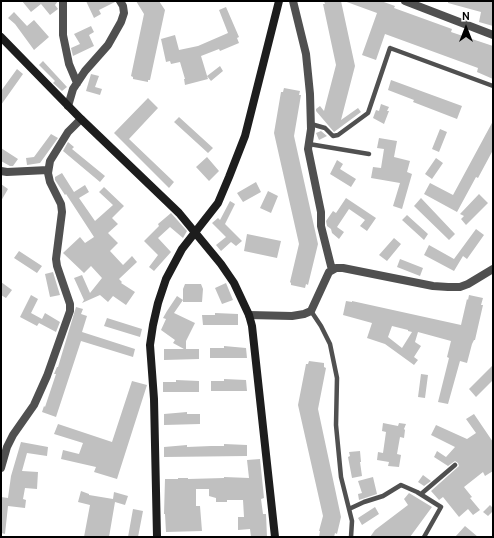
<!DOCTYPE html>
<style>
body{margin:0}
#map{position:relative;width:494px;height:538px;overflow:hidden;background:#fff;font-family:Cabin,sans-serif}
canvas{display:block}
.frame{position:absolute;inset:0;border:2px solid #000;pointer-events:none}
.north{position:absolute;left:446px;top:8px;width:40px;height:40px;-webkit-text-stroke:3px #fff;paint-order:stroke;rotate:0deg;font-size:11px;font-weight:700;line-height:16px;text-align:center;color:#000}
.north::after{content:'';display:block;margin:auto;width:14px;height:18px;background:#000;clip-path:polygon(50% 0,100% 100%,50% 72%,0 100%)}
</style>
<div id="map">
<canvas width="494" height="538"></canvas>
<div class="frame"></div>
<div class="north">N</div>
</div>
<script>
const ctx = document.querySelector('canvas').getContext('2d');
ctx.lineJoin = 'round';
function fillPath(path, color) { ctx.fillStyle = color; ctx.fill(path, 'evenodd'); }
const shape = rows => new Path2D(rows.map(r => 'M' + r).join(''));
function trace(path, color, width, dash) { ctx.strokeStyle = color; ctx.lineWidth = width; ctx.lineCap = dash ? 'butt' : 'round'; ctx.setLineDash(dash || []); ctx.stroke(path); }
fillPath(shape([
 [22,1,58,1,55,5,58,9,50,15,41,4,31,12],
 [86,1,115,1,115,2,99,10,101,14,94,18],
 [136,1,159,1,165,10,150,80,148,80,148,82,133,79,133,77,131,76,144,14],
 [324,1,341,1,355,66,341,120,358,108,361,112,334,132,316,111,316,109,320,106,324,111,336,65,323,4,325,4],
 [344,1,381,1,395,6,394,8,452,29,451,32,493,46,493,79,477,72,478,68,385,34,376,60,362,55,377,13],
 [448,1,493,1,493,26,479,22,481,12,448,3],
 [226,7,239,37,237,38,239,43,220,51,219,49,201,56,208,79,185,85,184,79,185,79,180,62,171,64,170,61,166,62,161,39,175,35,179,50,198,46,228,33,219,10],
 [14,12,27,26,34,20,49,37,34,50,15,24,8,18],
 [91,26,94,32,89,35,94,46,73,56,71,48,80,44,74,34],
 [43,61,67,87,62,91,53,83,55,81,39,65],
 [220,66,223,71,211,81,207,76],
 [17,69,23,74,1,105,1,91],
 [91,74,99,76,95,87,102,89,100,95,86,91],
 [391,80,462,106,457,119,413,102,414,100,388,90],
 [284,88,300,91,299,95,301,95,294,136,318,244,308,285,306,284,305,288,291,285,291,283,290,282,299,244,274,133,281,92,283,92],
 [148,98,158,108,129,139,174,182,169,188,114,133],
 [381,104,389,107,387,111,389,111,384,124,373,118,376,110,379,111],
 [179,117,213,148,208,153,174,122],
 [493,121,493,150,478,178,476,177,457,212,424,194,430,183,453,195],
 [440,129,447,132,439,152,432,149],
 [321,131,327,136,319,140,316,133],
 [51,134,58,138,40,163,27,165,26,158,34,157],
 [379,138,397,141,394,157,410,161,407,172,412,174,402,209,393,206,400,183,371,178,373,167,381,168,384,149,377,148],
 [68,142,74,147,72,149,105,176,100,182,63,151],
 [1,148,18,159,13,166,10,166,1,161],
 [207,157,219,171,209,181,196,167],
 [436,158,443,163,432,179,425,174],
 [337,160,343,164,340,169,356,179,351,187,330,174],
 [62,173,74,192,85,185,89,192,79,198,95,221,113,205,99,192,104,187,124,206,112,218,118,224,108,233,118,243,110,251,123,265,132,256,137,262,119,279,122,282,121,283,135,292,126,305,113,296,108,302,100,295,82,303,84,300,74,278,82,275,90,293,102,278,91,266,84,273,63,253,80,237,85,243,94,237,66,194,65,195,55,180,55,177],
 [256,182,261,192,243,202,237,193],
 [1,184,8,189,1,201],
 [268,191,278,196,271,213,260,208],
 [479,194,488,203,466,225,461,219,464,216,460,214],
 [346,198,376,218,367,231,360,226,365,220,349,209,337,227,344,232,339,239,332,233,331,229,327,226,326,221,333,211,336,213],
 [421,198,455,234,449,240,414,206],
 [230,201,235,204,225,224,242,241,236,246,231,242,221,251,216,245,226,237,212,223,218,218,220,220],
 [171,213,187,231,183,238,170,227,158,238,171,252,154,271,149,267,158,255,144,241,159,226,158,224],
 [407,215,428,234,424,240,402,220],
 [476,229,484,235,467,259,463,256,454,271,424,255,429,245,454,259],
 [247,234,281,241,277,258,244,251],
 [394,238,401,244,387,261,379,255],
 [19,251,42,266,37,273,14,258],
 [400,259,423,268,420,276,397,267],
 [53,272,60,295,50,297,45,274],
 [1,282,12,290,6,298,1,295],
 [226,283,233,300,222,304,215,288],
 [185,284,201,284,203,289,202,302,183,302,183,289],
 [31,295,38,299,31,313,42,319,45,313,60,322,56,332,39,323,37,326,20,317],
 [469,295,483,298,481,305,483,305,475,340,474,340,472,344,467,363,460,361,448,404,438,402,449,358,447,357,451,341,418,332,415,342,421,346,414,357,418,360,414,365,385,344,367,338,372,323,343,315,346,301,352,302,352,301,461,325,467,299,468,300],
 [392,326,408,330,408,331,412,332,402,348,388,337],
 [177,296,183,300,174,313,195,323,186,341,186,349,199,349,199,359,164,360,164,349,184,349,173,343,175,340,161,330,166,319,163,318,167,311],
 [76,307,83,309,81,314,87,316,82,332,135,349,133,357,81,341,56,417,42,412,44,406,45,407,56,374,54,374,57,367,58,367],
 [215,313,238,314,238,325,203,325,202,315,215,315],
 [107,318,142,329,140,337,104,326],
 [224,346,246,348,247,358,210,358,210,348,224,348],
 [309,361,324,363,324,367,326,368,318,409,341,517,337,534,335,533,334,537,319,537,320,531,319,531,323,516,298,405,306,364,308,364],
 [493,365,493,380,476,397,469,389],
 [421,374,428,375,425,398,418,397],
 [224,379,246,380,247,391,211,391,211,381,224,381],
 [176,380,199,381,199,392,163,392,163,382,176,382],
 [132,381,147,385,117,479,94,472,96,467,61,459,63,450,79,454,83,443,54,434,58,424,112,442],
 [187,412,187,414,200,414,200,424,164,425,164,414],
 [474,414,493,442,493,471,485,476,483,472,464,487,472,497,470,498,480,510,473,515,468,509,459,517,443,497,439,500,431,491,459,466,458,463,455,461,448,466,434,457,437,451,446,457,455,447,431,435,436,425,467,439,476,433,466,419],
 [383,423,398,426,399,423,406,424,404,429,405,430,404,438,400,437,397,454,401,455,399,467,388,466,389,462,377,460,378,452,383,453,386,432,382,431],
 [21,442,48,447,47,456,27,453,22,471,38,472,37,489,25,488,23,499,26,500,25,508,8,506,5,534,1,533,1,497,8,498,11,476],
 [224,444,247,445,247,456,164,457,164,447,187,445,187,447,211,446,224,446],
 [360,451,361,462,360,462,362,476,352,478,348,457,350,456,349,452],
 [260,459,264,498,261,499,263,514,266,514,267,537,251,537,250,529,238,530,238,517,244,517,243,500,227,500,227,502,216,502,216,498,209,496,209,489,196,489,196,506,200,506,202,531,166,532,165,514,164,514,165,479,178,479,178,478,188,478,188,479,224,478,224,477,249,478,247,460],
 [423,475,431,481,424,486,418,482],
 [373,477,377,494,359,500,358,494,362,493,358,481],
 [81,491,89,494,89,495,113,499,114,492,128,496,125,505,115,502,109,537,84,537,90,505,78,502],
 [409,493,432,507,410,537,370,537,375,530,408,505,404,499],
 [490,505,493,508,493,511,488,516,483,512],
 [375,507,379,514,362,525,358,518],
 [133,509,143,511,138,537,128,537],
 [465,526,478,537,455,537]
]), '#c0c0c0');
trace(shape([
 [311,124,325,128,333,136,338,135,368,113,390,48,493,86],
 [309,144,369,154],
 [311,311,321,326,330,344,337,378,336,425,341,477,352,521,351,537],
 [421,494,455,465],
 [349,509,364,502,383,496,401,485,417,492,441,507,424,537]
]), '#505050', 4.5);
trace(shape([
 [63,1,63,35,69,64,77,83],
 [293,1,306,54,310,94,311,129,308,149,321,212,321,226,332,270],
 [405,1,493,35],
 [68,106,73,89,85,71,108,45,121,22,124,13,123,6,120,1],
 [1,171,7,172,48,170],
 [249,315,292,316,304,314,311,311,329,272,336,268,343,268,433,286,448,287,460,287,468,284,493,269],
 [1,468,7,447,13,435,34,405,47,376,70,311,70,304,57,266,56,259,62,212,61,204,50,182,48,173,50,161,68,132,81,119]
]), '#505050', 8);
trace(shape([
 [1,37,81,119,179,213,221,264,234,283,249,315,252,326,275,537],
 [157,537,154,399,150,345,153,325,158,303,166,279,182,249,218,203,229,177,245,136,279,1]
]), '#1d1d1d', 8);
</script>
